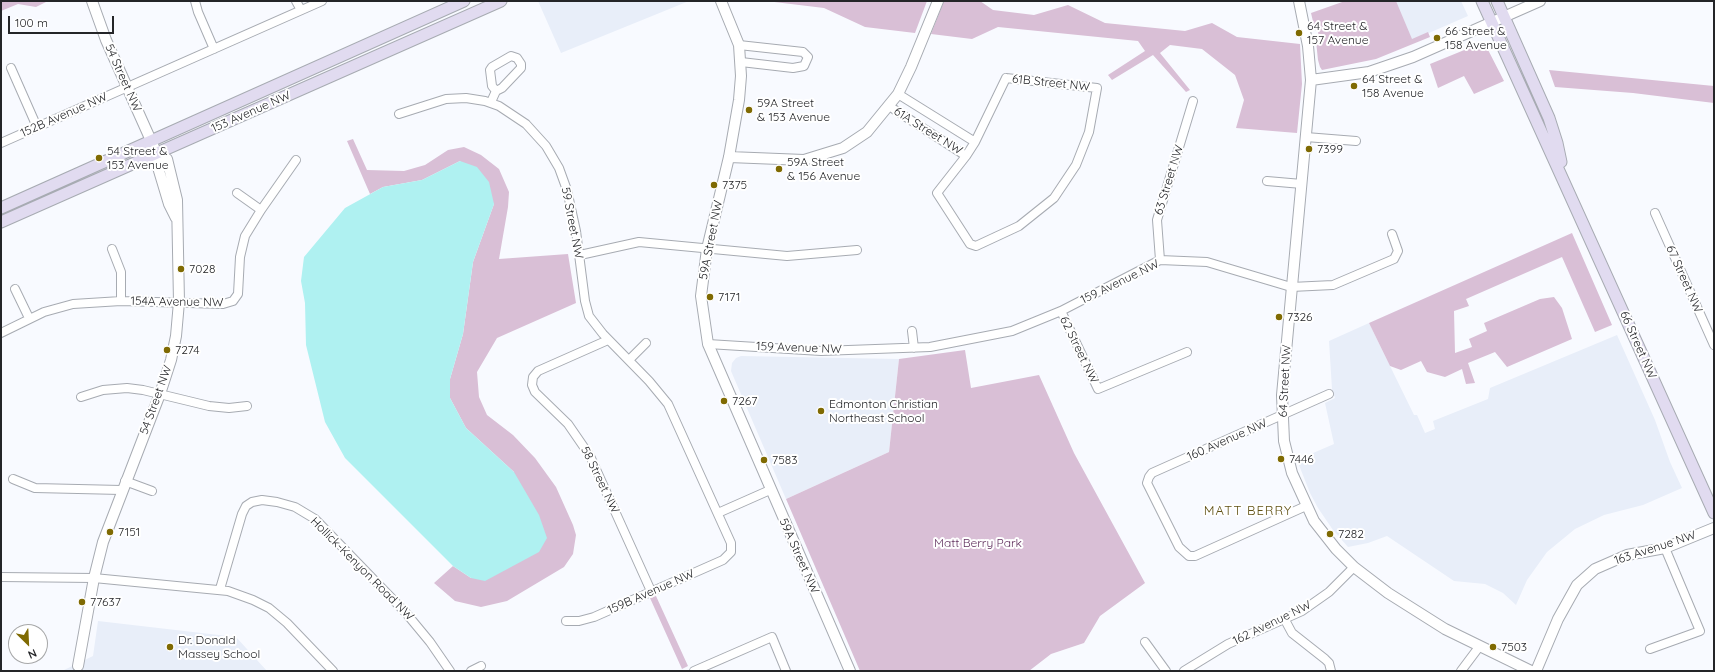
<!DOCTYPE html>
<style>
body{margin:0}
#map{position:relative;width:1715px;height:672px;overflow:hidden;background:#f8faff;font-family:Quicksand,sans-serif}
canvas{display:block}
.frame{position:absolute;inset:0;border:2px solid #242528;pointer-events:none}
.north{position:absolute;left:8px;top:624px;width:40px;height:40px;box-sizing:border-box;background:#fff;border:1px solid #a7a8a9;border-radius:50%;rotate:156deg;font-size:11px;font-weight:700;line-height:16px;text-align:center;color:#242528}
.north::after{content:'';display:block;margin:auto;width:14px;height:18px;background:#7f6a02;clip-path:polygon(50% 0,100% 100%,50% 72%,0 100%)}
.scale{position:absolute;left:8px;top:16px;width:106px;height:18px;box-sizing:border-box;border:2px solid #242528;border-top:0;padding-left:5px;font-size:12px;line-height:14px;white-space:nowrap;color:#242528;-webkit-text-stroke:3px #fff;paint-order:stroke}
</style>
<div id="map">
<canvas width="1715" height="672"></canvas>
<div class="frame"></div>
<div class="north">N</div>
<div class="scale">100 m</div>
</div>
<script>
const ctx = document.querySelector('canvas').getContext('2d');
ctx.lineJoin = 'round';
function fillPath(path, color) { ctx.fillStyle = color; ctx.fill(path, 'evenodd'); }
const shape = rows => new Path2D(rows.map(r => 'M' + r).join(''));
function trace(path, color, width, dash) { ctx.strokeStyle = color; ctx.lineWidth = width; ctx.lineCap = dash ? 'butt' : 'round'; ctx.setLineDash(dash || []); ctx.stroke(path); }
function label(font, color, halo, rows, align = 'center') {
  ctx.font = font + ' Quicksand,sans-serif'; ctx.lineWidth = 4; ctx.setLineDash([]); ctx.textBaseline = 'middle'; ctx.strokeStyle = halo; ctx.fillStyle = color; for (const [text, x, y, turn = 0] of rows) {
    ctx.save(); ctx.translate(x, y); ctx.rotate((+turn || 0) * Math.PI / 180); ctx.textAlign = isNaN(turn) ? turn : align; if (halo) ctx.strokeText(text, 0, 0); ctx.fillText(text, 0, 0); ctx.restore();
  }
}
fillPath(shape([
 [538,1,689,1,561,53],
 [1378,1,1461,1,1468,16,1399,46],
 [1369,323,1414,415,1417,415,1425,433,1435,429,1433,421,1488,399,1490,388,1617,335,1655,420,1670,462,1682,488,1643,505,1604,515,1575,529,1547,552,1527,580,1516,605,1503,593,1485,584,1454,581,1387,536,1368,543,1348,547,1333,530,1318,508,1310,493,1297,460,1334,444,1325,403,1335,398,1332,389,1329,341],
 [741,356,899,359,889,452,786,499,731,371,732,363,736,358],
 [98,621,236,637,267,671,62,671,93,656]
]), '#e8eef9');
fillPath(shape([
 [1,1,48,1,36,7,18,4,1,11],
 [766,1,927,1,915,33,865,27,824,8],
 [944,1,980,1,993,10,1034,15,1068,5,1105,23,1185,31,1212,23,1237,37,1300,44,1302,84,1297,133,1236,128,1244,100,1235,75,1202,49,1170,45,1160,53,1190,90,1186,92,1153,55,1112,80,1108,75,1145,51,1138,41,998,27,972,39,931,34],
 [1345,1,1396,1,1412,39,1428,32,1430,37,1376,59,1322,70,1320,67,1318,60,1316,41,1319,40,1318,31,1315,30,1311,13],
 [1484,42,1504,81,1474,94,1464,76,1438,88,1430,64],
 [1549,70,1714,86,1714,103,1633,93,1555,87],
 [353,139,367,170,404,171,425,165,448,150,464,147,481,155,499,169,509,192,508,207,499,259,568,254,576,303,497,338,477,372,479,397,487,415,513,435,535,458,556,487,573,525,576,535,573,554,564,567,507,601,481,607,455,601,434,583,453,566,471,578,514,472,466,428,450,398,450,379,463,334,473,262,494,204,460,161,422,180,383,187,370,194,347,141],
 [1572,233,1612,325,1595,332,1562,257,1466,299,1469,306,1454,311,1455,353,1472,347,1469,339,1487,331,1484,323,1540,299,1554,297,1562,308,1572,339,1507,367,1495,352,1468,363,1475,383,1466,384,1462,369,1445,377,1427,372,1421,361,1401,370,1390,366,1369,323],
 [965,350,971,388,1039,375,1074,453,1145,583,1100,616,1084,643,1051,654,1029,671,860,671,786,499,889,452,899,359],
 [656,596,688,666,682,669,650,598]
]), '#d9bfd6');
fillPath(shape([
 [460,161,477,167,489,182,494,204,473,262,463,334,450,379,450,398,466,428,514,472,539,515,547,538,539,552,485,581,471,578,453,566,345,458,325,422,306,345,305,303,301,281,304,257,345,208,383,187,422,180]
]), '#aff1f1');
const minor = shape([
 [195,1,198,12,214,49],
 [296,1,301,10],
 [739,45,803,52,808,57,804,66,793,68,741,62],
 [11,68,37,127],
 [1006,78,1097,88,1089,132,1076,165,1054,198,1019,226,976,246,970,244,937,193,966,156,975,142,1006,78],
 [898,94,975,142],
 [491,102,496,91,502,88,521,68,521,64,517,58,511,56,492,67,490,70,492,86,496,91],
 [889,106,966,156],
 [399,114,446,99,466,98,485,101,499,106,526,124,546,146,559,168,567,190,576,231,585,301,589,316,603,334,649,381,668,404,731,543,731,552,723,560,594,617,579,621,566,621],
 [1306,137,1356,141],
 [1,143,322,1],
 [1267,181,1302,184],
 [237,193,261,210],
 [1655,213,1714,345],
 [112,249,121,272,121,301],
 [580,255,639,242,787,256,857,250],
 [1160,260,1157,220,1193,101],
 [15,289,29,318],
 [1061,311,1098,389,1187,352],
 [912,331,914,348],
 [1,333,44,312,73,304,121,301,223,304,233,301,238,294,240,257,245,236,261,210,296,160],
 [608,340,538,371,533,377,532,385,535,392,568,424,590,456,651,591],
 [708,344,821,351,930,347,1012,331,1061,311,1160,260,1207,262,1291,287,1333,285,1394,259,1398,251,1392,234],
 [629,360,646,343],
 [81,397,103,390,127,388,143,390,209,406,229,408,247,406],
 [13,479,35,488,121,490],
 [125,481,152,491],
 [1306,506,1195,556,1189,556,1179,547,1147,483,1149,477,1152,473,1329,394],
 [718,513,770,490],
 [1,577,94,578,228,591,253,600,269,608,287,623,333,671],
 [220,589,242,514,246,506,252,502,262,500,277,502,295,507,315,519,321,525,406,613,430,642,450,671],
 [1285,620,1292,633,1325,659,1329,663,1331,671],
 [1145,642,1166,671],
 [1650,649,1700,631,1665,548],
 [471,671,481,666],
 [694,671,772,637,786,671],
 [1184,671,1228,644,1302,611,1329,592,1354,567],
 [1461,671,1479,647]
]);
const tertiary = shape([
 [92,1,106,40,157,154,157,164,169,204,176,218],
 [721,1,739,45,741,76,739,100,729,157,707,249,701,296,708,344,850,671],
 [1299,1,1308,46,1311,80,1282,395,1284,441,1292,473,1314,521,1336,549,1354,567,1388,593,1445,629,1531,671],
 [1311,80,1369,72,1413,57,1540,1],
 [729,157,804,160,843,148,867,132,898,94,911,67,938,1],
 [78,666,94,578,103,542,160,394,171,360,176,336,179,302,177,200,167,159,157,154],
 [1536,671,1558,619,1577,585,1595,569,1627,555,1665,548,1714,528]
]);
const secondary = shape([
 [1482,1,1714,513],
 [1497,1,1549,118,1557,143,1561,162],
 [1,208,464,1],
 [1,222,501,1]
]);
trace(minor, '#a7abb2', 10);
trace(tertiary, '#a7abb2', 12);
trace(secondary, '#a7abb2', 13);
trace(minor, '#fff', 8);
trace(tertiary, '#fff', 10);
trace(secondary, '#e1dbf0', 11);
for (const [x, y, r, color] of [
 [1299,33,4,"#7f6a02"],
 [1437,38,4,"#7f6a02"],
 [1354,86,4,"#7f6a02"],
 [749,110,4,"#7f6a02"],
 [1309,149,4,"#7f6a02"],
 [99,158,4,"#7f6a02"],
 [779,169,4,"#7f6a02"],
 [714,185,4,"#7f6a02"],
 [181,269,4,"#7f6a02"],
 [710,297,4,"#7f6a02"],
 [1279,317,4,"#7f6a02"],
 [167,350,4,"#7f6a02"],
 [724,401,4,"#7f6a02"],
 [821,411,4,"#7f6a02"],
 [1281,459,4,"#7f6a02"],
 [764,460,4,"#7f6a02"],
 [110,532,4,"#7f6a02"],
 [1330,534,4,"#7f6a02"],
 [82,602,4,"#7f6a02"],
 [170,647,4,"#7f6a02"],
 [1493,647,4,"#7f6a02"]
]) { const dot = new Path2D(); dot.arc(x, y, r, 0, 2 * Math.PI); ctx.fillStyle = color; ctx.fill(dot); trace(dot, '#fff', 1.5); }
label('12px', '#242528', '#fff', [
 ["64 Street &",1307,26],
 ["157 Avenue",1307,40],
 ["66 Street &",1445,31],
 ["158 Avenue",1445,45],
 ["64 Street &",1362,79],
 ["158 Avenue",1362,93],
 ["59A Street",757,103],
 ["& 153 Avenue",757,117],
 ["7399",1317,149],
 ["54 Street &",107,151],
 ["153 Avenue",107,165],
 ["59A Street",787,162],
 ["& 156 Avenue",787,176],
 ["7375",722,185],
 ["7028",189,269],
 ["7171",718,297],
 ["7326",1287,317],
 ["7274",175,350],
 ["7267",732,401],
 ["Edmonton Christian",829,404],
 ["Northeast School",829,418],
 ["7446",1289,459],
 ["7583",772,460],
 ["7151",118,532],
 ["7282",1338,534],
 ["77637",90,602],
 ["Dr. Donald",178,640],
 ["Massey School",178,654],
 ["7503",1501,647]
], 'left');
label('12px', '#242528', '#fff', [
 ["54 Street NW",123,78,66],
 ["61B Street NW",1051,83,6],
 ["153 Avenue NW",251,112,-24],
 ["152B Avenue NW",64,115,-24],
 ["61A Street NW",928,131,32],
 ["63 Street NW",1169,180,-73],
 ["59 Street NW",572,223,79],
 ["59A Street NW",711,240,-79],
 ["67 Street NW",1684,279,66],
 ["159 Avenue NW",1120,282,-26],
 ["154A Avenue NW",177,302,1],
 ["66 Street NW",1638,345,66],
 ["159 Avenue NW",799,348,2],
 ["62 Street NW",1079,350,64],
 ["64 Street NW",1285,381,-87],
 ["54 Street NW",156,400,-70],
 ["160 Avenue NW",1227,440,-24],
 ["58 Street NW",600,480,64],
 ["163 Avenue NW",1655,548,-18],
 ["59A Street NW",799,556,66],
 ["Hollick-Kenyon Road NW",362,569,45],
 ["159B Avenue NW",651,592,-24],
 ["162 Avenue NW",1272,623,-26]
]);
label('12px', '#602f5d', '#fff', [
 ["Matt Berry Park",978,543]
]);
ctx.letterSpacing = '1px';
label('13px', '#615215', '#fff', [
 ["MATT BERRY",1248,511]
]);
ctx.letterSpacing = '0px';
</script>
